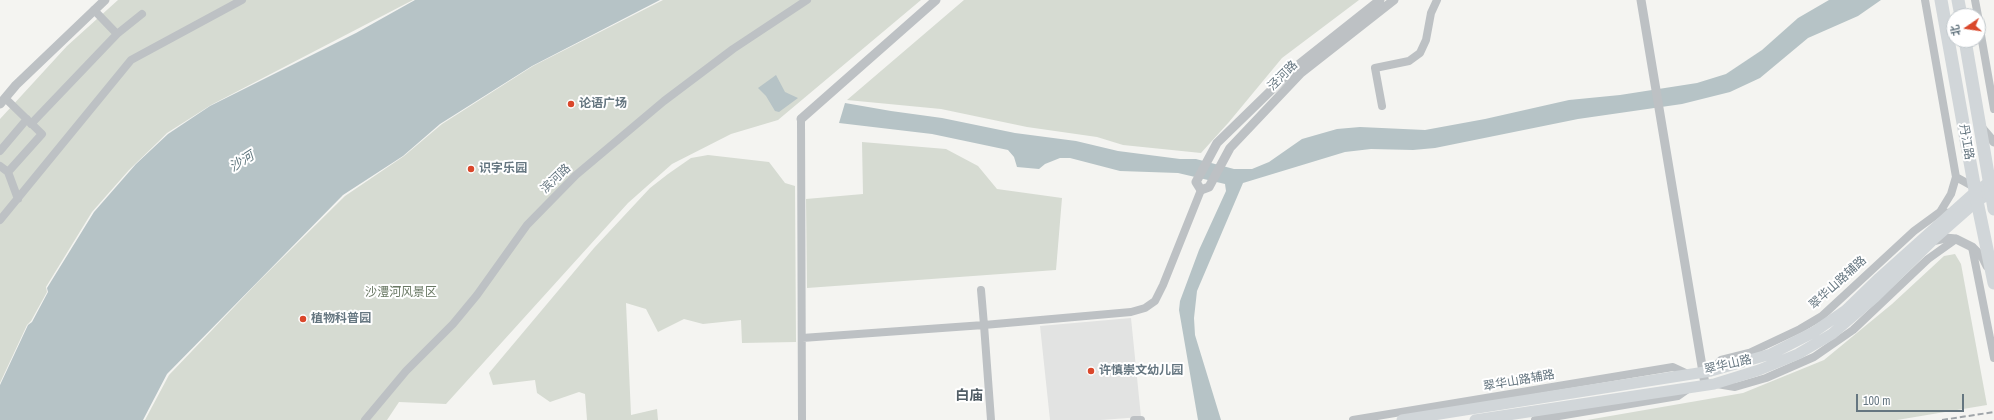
<!DOCTYPE html>
<meta charset="utf-8">
<style>
body{margin:0}
#map{position:relative;width:1994px;height:420px;overflow:hidden;background:#f4f4f1;font-family:"Archivo Narrow","Noto Sans SC",sans-serif}
canvas{display:block}
.north{position:absolute;left:1946px;top:8px;width:40px;height:40px;box-sizing:border-box;background:#fff;border:1px solid #c1c8cc;border-radius:50%;rotate:257deg;font-size:11px;font-weight:700;line-height:16px;text-align:center;color:#657680}
.north::after{content:'';display:block;margin:auto;width:14px;height:18px;background:#da472b;clip-path:polygon(50% 0,100% 100%,50% 72%,0 100%)}
.scale{position:absolute;left:1856px;top:394px;width:108px;height:18px;box-sizing:border-box;border:2px solid #657680;border-top:0;padding-left:5px;font-size:12px;line-height:14px;white-space:nowrap;color:#657680;-webkit-text-stroke:3px #fff;paint-order:stroke}
</style>
<div id="map">
<canvas width="1994" height="420"></canvas>
<div class="north">北</div>
<div class="scale">100 m</div>
</div>
<script>
const ctx = document.querySelector('canvas').getContext('2d');
ctx.lineJoin = 'round';
function fillPath(path, color) { ctx.fillStyle = color; ctx.fill(path, 'evenodd'); }
const shape = rows => new Path2D(rows.map(r => 'M' + r).join(''));
function trace(path, color, width, dash) { ctx.strokeStyle = color; ctx.lineWidth = width; ctx.lineCap = dash ? 'butt' : 'round'; ctx.setLineDash(dash || []); ctx.stroke(path); }
function label(font, color, halo, rows, align = 'center') {
  ctx.font = font + ' "Archivo Narrow","Noto Sans SC",sans-serif'; ctx.lineWidth = 4; ctx.setLineDash([]); ctx.textBaseline = 'middle'; ctx.strokeStyle = halo; ctx.fillStyle = color; for (const [text, x, y, turn = 0] of rows) {
    ctx.save(); ctx.translate(x, y); ctx.rotate((+turn || 0) * Math.PI / 180); ctx.textAlign = isNaN(turn) ? turn : align; if (halo) ctx.strokeText(text, 0, 0); ctx.fillText(text, 0, 0); ctx.restore();
  }
}
fillPath(shape([
 [1131,318,1141,417,1101,420,1050,420,1040,326]
]), '#e2e3e2');
fillPath(shape([
 [118,0,413,0,211,105,167,133,158,142,129,170,92,212,46,287,47,292,31,321,27,325,0,383,0,119,67,46],
 [663,0,921,0,778,120,731,134,672,164,628,203,446,404,399,402,387,420,145,420,169,375,257,283,345,196,404,156,442,124,533,66],
 [964,0,1359,0,1282,58,1229,122,1201,153,1123,145,1097,137,1027,127,941,109,847,100],
 [862,142,946,149,978,166,997,189,1062,198,1056,270,807,288,806,199,863,194],
 [708,155,769,162,785,183,795,186,796,342,742,343,741,320,703,324,684,319,658,332,646,309,626,303,631,415,657,409,658,420,587,420,585,394,579,392,550,402,537,393,535,380,493,385,489,373,594,248,650,188,668,174,691,158],
 [1955,254,1961,264,1987,405,1897,420,1587,420,1743,393,1824,360,1892,304,1944,256]
]), '#d6dbd2');
fillPath(shape([
 [415,0,660,0,532,66,440,124,403,156,343,195,167,374,143,420,0,420,0,385,28,325,32,322,48,292,47,288,94,212,136,164,168,134,210,106,356,33],
 [1829,0,1881,0,1858,16,1808,38,1760,78,1730,92,1682,104,1578,119,1435,148,1413,150,1371,149,1345,152,1243,183,1197,291,1194,318,1195,335,1221,420,1198,420,1179,310,1180,301,1199,250,1226,191,1225,184,1178,173,1120,171,1070,158,1060,158,1045,164,1039,169,1017,167,1014,157,1008,150,932,134,839,123,845,103,891,111,942,118,1015,133,1076,141,1118,151,1180,159,1196,159,1234,169,1252,169,1269,162,1302,139,1337,129,1360,127,1425,130,1485,119,1569,100,1620,95,1697,83,1726,74,1762,50,1798,18],
 [776,75,785,92,798,98,779,112,775,111,766,96,758,88]
]), '#b6c3c6');
trace(shape([
 [1925,0,1956,177,1974,187],
 [1975,0,1978,16],
 [94,10,117,34],
 [1978,18,1994,109],
 [1382,106,1375,68,1409,61,1420,53,1426,40,1431,13,1437,0],
 [801,119,802,420],
 [31,124,117,34,142,14],
 [0,151,27,119],
 [0,166,8,172,42,134,5,98],
 [8,172,18,199],
 [1940,212,1951,194,1956,177],
 [0,220,131,60,242,0],
 [1972,247,1994,358],
 [981,290,984,325,1131,312,1145,308,1155,301,1163,285,1201,190],
 [802,338,984,325,991,420],
 [1711,371,1721,360,1749,353,1800,329,1822,316,1914,231,1940,212,1952,213],
 [1717,384,1735,387,1766,378,1814,357,1853,330,1928,259,1956,239],
 [365,420,406,371,453,324,477,295,527,225,576,175,664,101,733,49,807,0],
 [1134,420,1141,420],
 [1353,420,1673,367,1688,374],
 [1535,420,1678,396,1688,389]
]), '#bdc1c4', 8);
trace(shape([
 [1380,0,1293,69,1217,143,1196,182,1201,190,1209,187,1230,148,1301,73,1394,0],
 [1641,0,1705,384],
 [0,104,16,85,105,0],
 [801,119,936,0],
 [1981,127,1994,142],
 [1932,241,1945,238,1956,239,1972,247,1983,258,1987,266]
]), '#bdc1c4', 9);
trace(shape([
 [1402,420,1711,371,1771,354,1814,332,1846,310,1879,278,1975,192,1994,179],
 [1475,420,1714,384,1759,370,1798,354,1832,334,1875,297,1936,237,1977,201,1994,191]
]), '#d1d6d9', 11);
trace(shape([
 [1941,0,1977,201,1994,283],
 [1958,0,1961,16],
 [1965,40,1994,209]
]), '#d1d6d9', 13);
trace(shape([
 [1942,420,1994,412]
]), '#9fa5a9', 2, [6, 3]);
for (const [x, y, r, color] of [
 [571,104,4,"#da472b"],
 [471,169,4,"#da472b"],
 [303,319,4,"#da472b"],
 [1091,371,4,"#da472b"]
]) { const dot = new Path2D(); dot.arc(x, y, r, 0, 2 * Math.PI); ctx.fillStyle = color; ctx.fill(dot); trace(dot, '#fff', 1.5); }
label('12px', '#657680', '#fff', [
 ["泾河路",1283,76,-45],
 ["丹江路",1966,142,80],
 ["滨河路",556,179,-44],
 ["翠华山路辅路",1838,283,-42],
 ["翠华山路",1728,365,-13],
 ["翠华山路辅路",1519,381,-10]
]);
label('bold 12px', '#657680', '#fff', [
 ["论语广场",579,104],
 ["识字乐园",479,169],
 ["植物科普园",311,319],
 ["许慎崇文幼儿园",1099,371]
], 'left');
label('12px', '#697863', '#fff', [
 ["沙澧河风景区",401,293]
]);
label('italic 13px', '#60777e', '#fff', [
 ["沙河",242,162,-32]
]);
label('bold 14px', '#525e66', '#fff', [
 ["白庙",969,396]
]);
</script>
